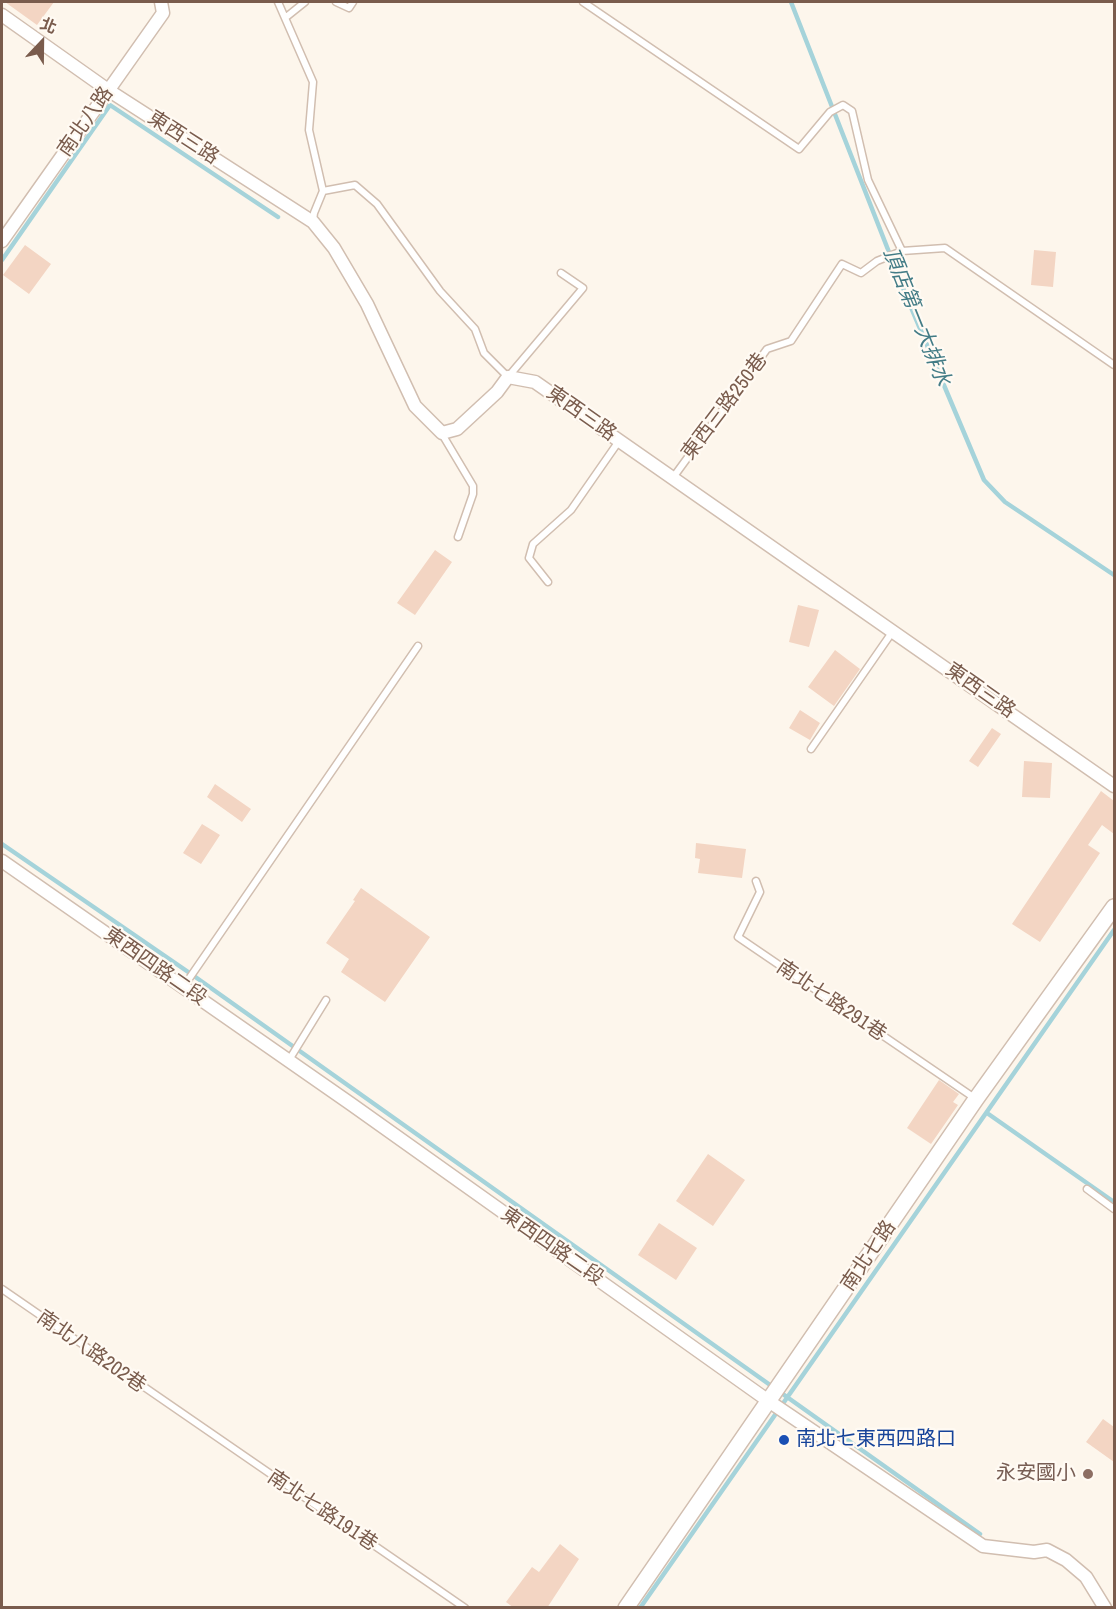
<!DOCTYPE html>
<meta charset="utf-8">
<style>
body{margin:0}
#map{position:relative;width:1116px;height:1609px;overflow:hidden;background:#fdf6ec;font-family:"Archivo Narrow","Noto Sans TC",sans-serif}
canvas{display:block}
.frame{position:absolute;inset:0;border:3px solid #7a5c4d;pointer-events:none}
.north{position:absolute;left:12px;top:12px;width:60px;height:60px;-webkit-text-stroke:4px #fffaf3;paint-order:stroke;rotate:22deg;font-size:16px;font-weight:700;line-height:24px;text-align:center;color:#7a5c4d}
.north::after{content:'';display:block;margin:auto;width:21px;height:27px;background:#7a5c4d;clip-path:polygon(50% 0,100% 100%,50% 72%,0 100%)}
</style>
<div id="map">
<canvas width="1116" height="1609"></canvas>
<div class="frame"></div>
<div class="north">北</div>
</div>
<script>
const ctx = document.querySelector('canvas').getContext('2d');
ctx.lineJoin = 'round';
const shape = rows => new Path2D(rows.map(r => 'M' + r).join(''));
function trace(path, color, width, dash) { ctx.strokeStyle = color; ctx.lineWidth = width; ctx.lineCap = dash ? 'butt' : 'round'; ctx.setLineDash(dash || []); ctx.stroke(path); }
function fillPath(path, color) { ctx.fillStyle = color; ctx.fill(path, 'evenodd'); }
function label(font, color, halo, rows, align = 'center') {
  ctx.font = font + ' "Archivo Narrow","Noto Sans TC",sans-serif'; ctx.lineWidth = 4.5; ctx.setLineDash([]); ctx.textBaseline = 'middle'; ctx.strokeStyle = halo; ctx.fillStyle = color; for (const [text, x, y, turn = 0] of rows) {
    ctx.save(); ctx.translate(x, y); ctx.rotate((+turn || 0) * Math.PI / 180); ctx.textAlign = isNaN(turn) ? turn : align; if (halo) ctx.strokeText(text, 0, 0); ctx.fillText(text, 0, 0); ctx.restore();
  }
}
trace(shape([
 [791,2,905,293,984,480,1005,502,1114,575],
 [2,260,110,105,278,217],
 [2,844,194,976,980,1534],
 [987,1113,1114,1202],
 [640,1608,1114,930]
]), '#a5d3da', 4.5);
fillPath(shape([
 [5,2,54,2,37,25],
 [25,245,51,264,29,294,3,275],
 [1034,250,1056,252,1053,287,1031,285],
 [435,550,452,562,415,615,397,603],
 [798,605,819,610,809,647,789,642],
 [835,650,860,669,834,706,808,687],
 [800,710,820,723,810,740,789,728],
 [992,728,1001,734,978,767,969,761],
 [1024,761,1052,763,1050,798,1022,797],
 [215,784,251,809,242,822,207,797],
 [1101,791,1114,801,1114,834,1102,825,1088,845,1100,853,1040,942,1012,924],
 [202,824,220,835,201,864,183,853],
 [696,843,746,849,742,878,698,873,700,859,695,858],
 [361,888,430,937,385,1002,341,972,349,959,326,943,355,901,353,900],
 [939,1080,959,1094,953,1102,958,1105,931,1144,907,1128],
 [708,1154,745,1180,713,1226,676,1201],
 [659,1223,697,1248,676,1280,638,1255],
 [1103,1419,1114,1427,1114,1462,1086,1442],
 [560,1544,579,1559,547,1608,514,1608,506,1602,532,1567,539,1572]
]), '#f3d5c3');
const service = shape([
 [278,2,313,82,309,130,323,191,314,213,313,221],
 [336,2,349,8,353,2],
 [583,2,799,149,830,112,843,105,852,111,868,180,902,251],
 [285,18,305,2],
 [323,191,355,185,377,204,440,291,475,329,484,353,508,377,583,288,561,273],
 [442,434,473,486,473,494,458,537],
 [672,479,767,349,791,341,842,264,861,273,877,261,902,251,945,248,1114,365],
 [548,582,529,558,533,544,571,510,619,441],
 [811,749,893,631],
 [756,881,760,892,738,937,976,1099],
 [184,986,418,646],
 [289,1060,326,1000],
 [1087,1189,1114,1209],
 [2,1289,465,1608]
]);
const minor = shape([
 [2,15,108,90,313,222,334,248,367,304,415,406,442,433,457,429,497,392,508,377,535,382,1114,786],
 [2,241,163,13,161,2],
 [2,861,351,1104,770,1402,983,1546,1034,1552,1047,1550,1066,1560,1086,1577,1105,1608]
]);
const tertiary = shape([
 [626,1608,976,1099,1114,907]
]);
trace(service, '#d1beb0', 9);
trace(minor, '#d1beb0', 15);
trace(tertiary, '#d1beb0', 18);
trace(service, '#fff', 6);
trace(minor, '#fff', 12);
trace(tertiary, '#fff', 15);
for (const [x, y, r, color] of [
 [784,1440,6,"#1a4fb4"],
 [1088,1474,6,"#8d6e63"]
]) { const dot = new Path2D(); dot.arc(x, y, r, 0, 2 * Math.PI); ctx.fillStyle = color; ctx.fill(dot); trace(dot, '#fffaf3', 2); }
label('20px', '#7a5c4d', '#fffaf3', [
 ["南北八路",86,122,-55],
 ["東西三路",183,138,33],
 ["東西三路250巷",725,407,-53],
 ["東西三路",581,414,35],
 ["東西三路",980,691,35],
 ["東西四路二段",155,967,35],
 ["南北七路291巷",831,1001,34],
 ["東西四路二段",552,1247,35],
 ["南北七路",869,1256,-56],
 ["南北八路202巷",91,1352,35],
 ["南北七路191巷",322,1511,34]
]);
label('20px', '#164399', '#fffaf3', [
 ["南北七東西四路口",796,1440]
], 'left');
label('20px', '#785e54', '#fffaf3', [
 ["永安國小",1076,1474]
], 'right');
label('italic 21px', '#437c86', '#fffaf3', [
 ["頂店第一大排水",916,317,68]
]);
</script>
